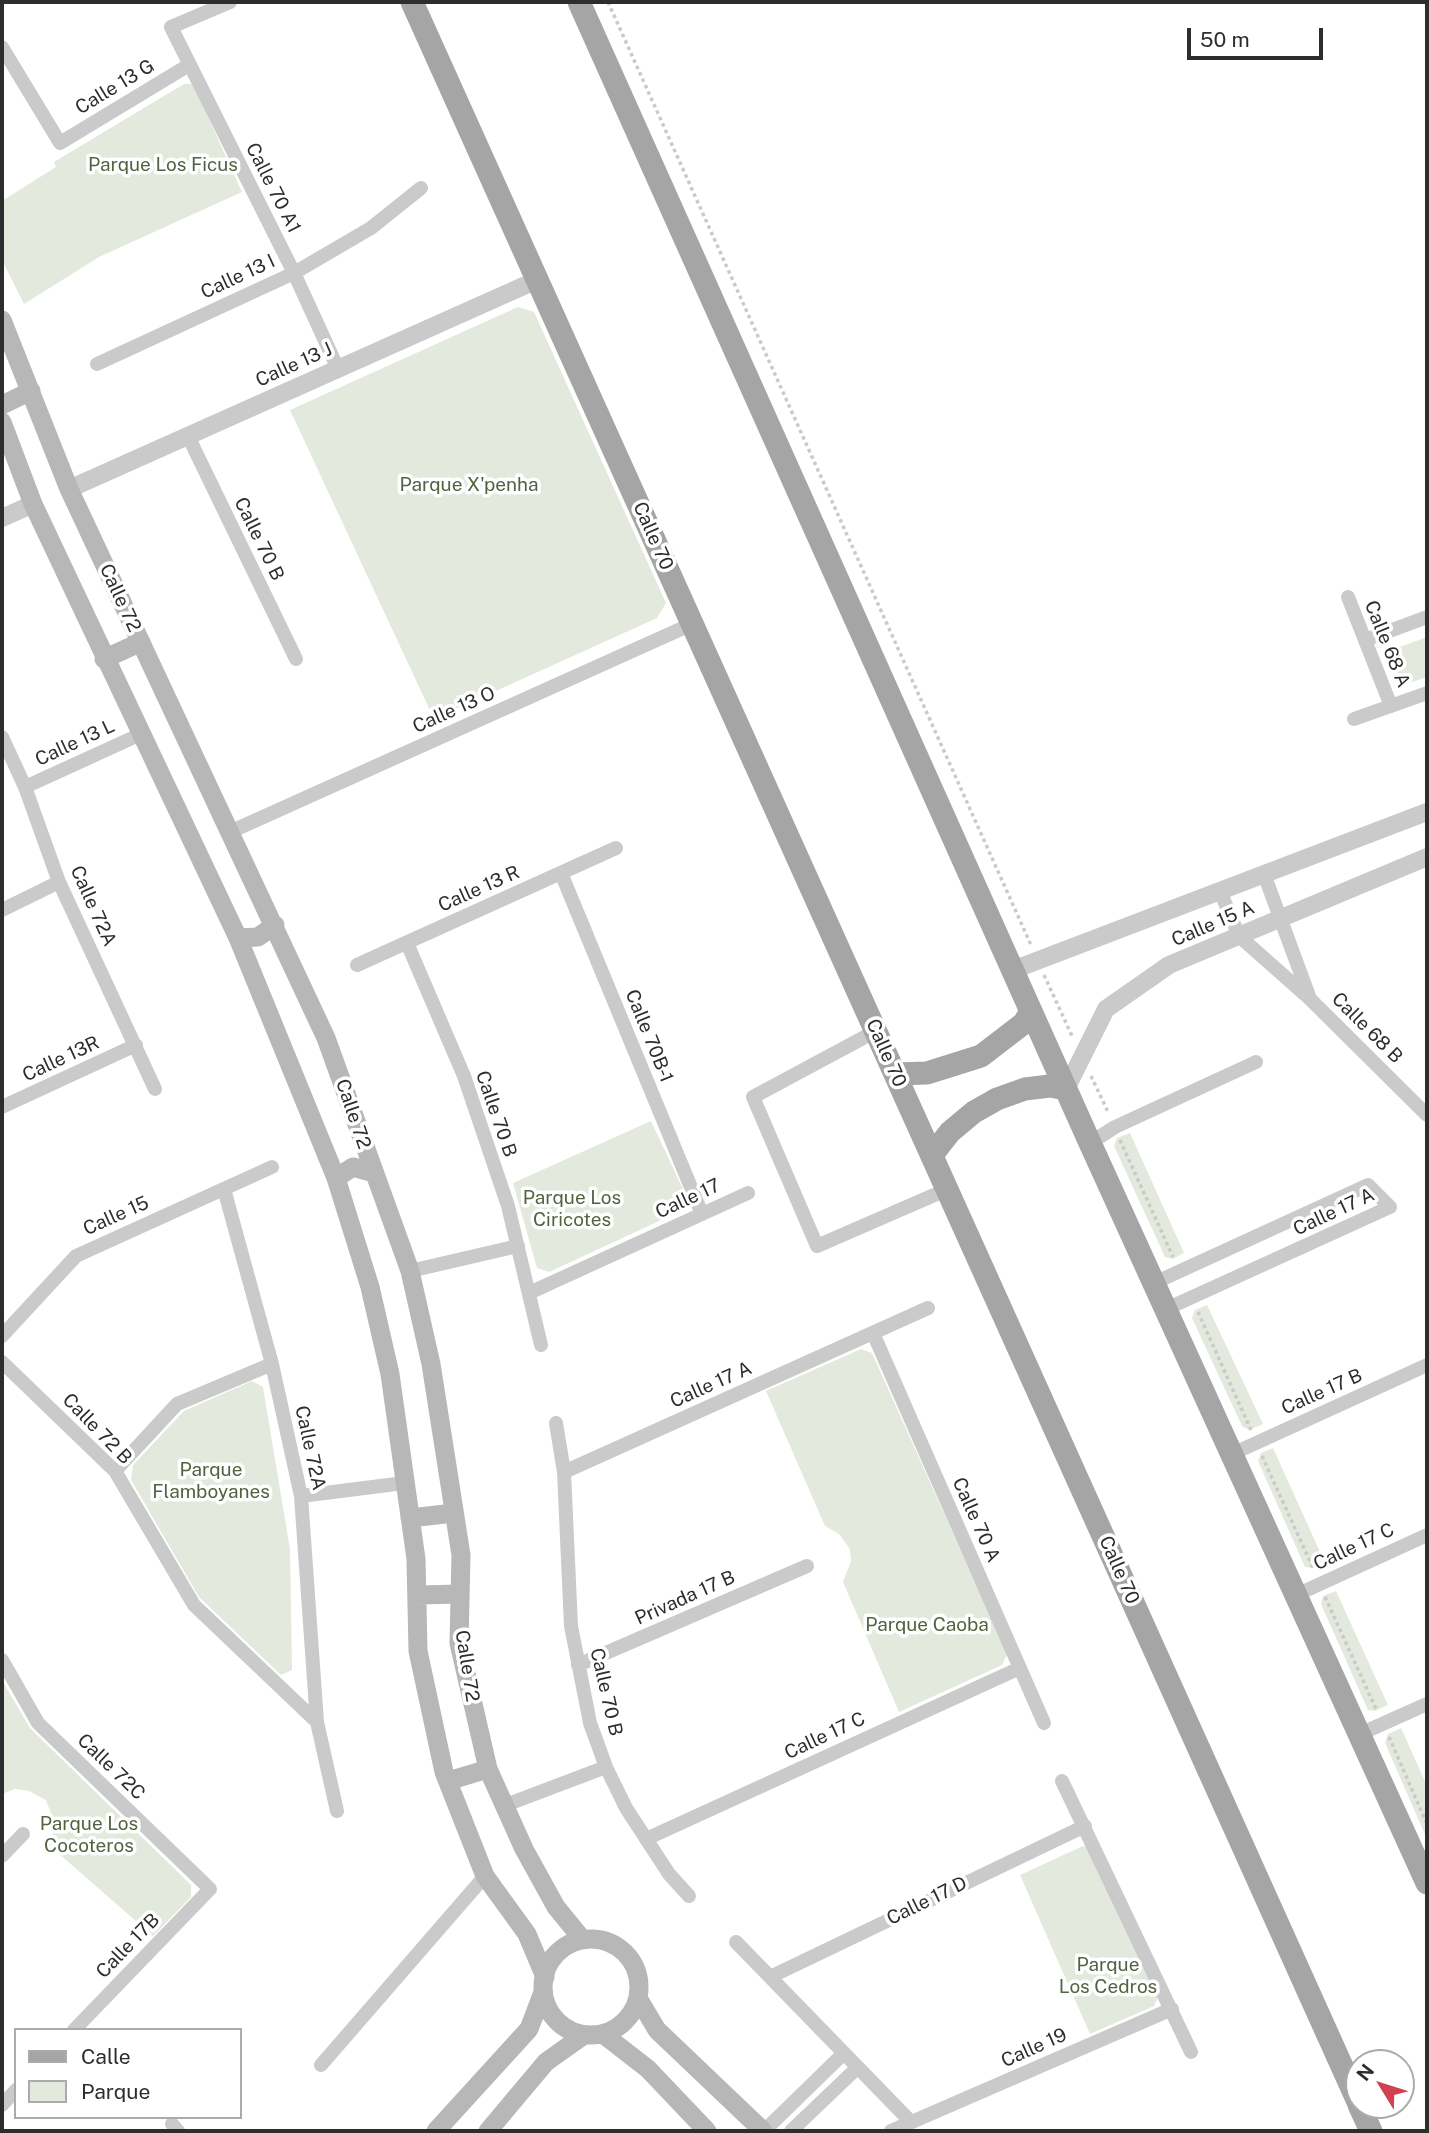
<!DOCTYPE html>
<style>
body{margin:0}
#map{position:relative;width:1429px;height:2133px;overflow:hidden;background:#fff;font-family:"Public Sans",sans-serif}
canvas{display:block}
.frame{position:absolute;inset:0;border:4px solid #2d2d2d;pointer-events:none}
.legend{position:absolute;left:14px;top:2028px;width:228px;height:91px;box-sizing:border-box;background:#fff;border:2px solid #ababab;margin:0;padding:9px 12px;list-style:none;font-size:21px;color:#2d2d2d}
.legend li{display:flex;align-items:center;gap:14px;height:35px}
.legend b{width:35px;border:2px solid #ababab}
.north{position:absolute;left:1345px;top:2049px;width:70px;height:70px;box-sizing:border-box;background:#fff;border:2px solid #ababab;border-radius:50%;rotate:308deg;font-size:19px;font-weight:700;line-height:28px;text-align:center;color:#2d2d2d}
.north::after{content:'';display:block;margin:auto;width:24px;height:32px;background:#d1414f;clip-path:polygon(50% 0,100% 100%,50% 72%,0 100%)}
.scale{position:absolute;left:1187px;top:28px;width:136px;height:32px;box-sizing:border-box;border:4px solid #2d2d2d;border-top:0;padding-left:9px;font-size:21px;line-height:24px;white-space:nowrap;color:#2d2d2d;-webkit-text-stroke:5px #fff;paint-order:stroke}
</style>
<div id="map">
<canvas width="1429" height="2133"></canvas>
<div class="frame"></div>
<ul class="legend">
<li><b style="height:9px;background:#a5a5a5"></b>Calle</li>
<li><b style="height:19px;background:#e3e9dc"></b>Parque</li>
</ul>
<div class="north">N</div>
<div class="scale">50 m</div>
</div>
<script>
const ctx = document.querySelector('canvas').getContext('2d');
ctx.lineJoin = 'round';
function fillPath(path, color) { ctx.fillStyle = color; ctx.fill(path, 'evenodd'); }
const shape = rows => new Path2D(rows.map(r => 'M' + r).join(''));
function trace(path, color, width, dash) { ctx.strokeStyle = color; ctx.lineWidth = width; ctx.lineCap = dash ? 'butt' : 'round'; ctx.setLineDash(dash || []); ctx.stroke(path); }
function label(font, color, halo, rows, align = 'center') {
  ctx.font = font + ' "Public Sans",sans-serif'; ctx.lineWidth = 7; ctx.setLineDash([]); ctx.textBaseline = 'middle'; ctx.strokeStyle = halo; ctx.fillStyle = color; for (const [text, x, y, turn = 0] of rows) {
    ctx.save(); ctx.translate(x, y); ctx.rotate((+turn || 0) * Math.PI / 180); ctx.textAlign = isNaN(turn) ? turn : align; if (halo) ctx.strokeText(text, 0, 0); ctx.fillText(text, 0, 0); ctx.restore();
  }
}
fillPath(shape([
 [184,84,193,84,242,192,99,257,24,304,2,260,2,201,56,167,54,162],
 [518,307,534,312,666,603,657,618,434,719,290,410],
 [1427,637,1427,677,1401,686,1389,651],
 [651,1121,688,1200,683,1210,549,1272,537,1268,513,1183],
 [1130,1133,1184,1253,1173,1259,1165,1257,1114,1146,1117,1138],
 [1207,1305,1263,1424,1249,1430,1242,1426,1192,1318,1195,1310],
 [861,1349,872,1353,1007,1654,1002,1665,899,1712,843,1582,851,1561,850,1549,839,1534,825,1526,766,1391],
 [252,1381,263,1387,290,1549,292,1670,281,1675,199,1597,131,1480,133,1465,184,1411],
 [1273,1448,1325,1563,1312,1568,1305,1567,1258,1461,1261,1453],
 [1336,1591,1388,1705,1375,1711,1368,1710,1321,1604,1323,1596],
 [2,1680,30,1728,191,1885,191,1897,153,1936,50,1846,55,1824,46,1800,29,1791,15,1789,2,1794],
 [1401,1728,1427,1786,1427,1839,1385,1743,1388,1734],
 [1083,1846,1095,1850,1160,1993,1154,2006,1090,2034,1020,1875]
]), '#e3e9dc');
trace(shape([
 [608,2,1031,945],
 [1044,975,1073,1038],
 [1091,1076,1109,1114],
 [1120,1140,1173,1257],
 [1198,1312,1251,1430],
 [1262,1456,1314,1570],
 [1325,1597,1377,1711],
 [1389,1737,1427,1824]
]), '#cacaca', 3.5, [3.5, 3.5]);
trace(shape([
 [230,2,171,27,294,273,338,369],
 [2,47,60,143,189,65],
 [97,364,294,273,371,228,421,188],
 [188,436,296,659],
 [1348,597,1391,706],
 [1365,640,1427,617],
 [1354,719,1427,693],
 [2,737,25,787,59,882,155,1089],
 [25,787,141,734],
 [232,831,692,624],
 [561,873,702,1214],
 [1264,874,1309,996],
 [1220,891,1239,936,1309,998,1427,1115],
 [2,910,59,882],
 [407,943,464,1076,508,1206,541,1345],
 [357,965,616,848],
 [876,1031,753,1097,817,1246,948,1189],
 [2,1107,136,1045],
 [1090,1143,1115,1127,1256,1062],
 [224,1189,272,1364,301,1496,317,1722,337,1811],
 [410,1271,518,1246],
 [1154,1283,1368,1185,1390,1207,1166,1309],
 [529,1293,748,1193],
 [873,1333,1044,1723],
 [2,1336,76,1256,272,1167],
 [2,1362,115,1471,194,1605,317,1722],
 [556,1423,564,1472,571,1626,590,1723,606,1767,626,1808,669,1874,689,1896],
 [1232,1454,1427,1365],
 [115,1471,177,1404,272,1364],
 [564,1472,928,1308],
 [301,1496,404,1483],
 [1296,1595,1427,1535],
 [2,1660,38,1723,210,1889,74,2030],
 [578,1665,807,1566],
 [1360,1734,1427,1704],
 [1062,1781,1191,2052],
 [503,1806,606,1767],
 [646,1839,1020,1668],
 [2,1856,23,1834],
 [736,1942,911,2122],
 [770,1977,1085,1826],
 [321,2065,485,1876],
 [2,2105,16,2090],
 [172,2124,178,2131],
 [764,2131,843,2054],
 [791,2131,857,2068],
 [891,2131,1172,2009]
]), '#cacaca', 14);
trace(shape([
 [69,489,537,280],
 [2,518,33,504],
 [1013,970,1427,812],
 [1066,1089,1106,1009,1169,965,1427,857]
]), '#cacaca', 18);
trace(shape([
 [2,320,69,489,326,1038,410,1271,431,1364,461,1555,459,1643,488,1769,524,1849,556,1907,583,1940],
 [2,405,31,391],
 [2,422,33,504,238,938,336,1178,370,1287,390,1374,416,1559,418,1651,444,1772,485,1876,527,1934,545,1977],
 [104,659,141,642],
 [238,938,258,937,275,925],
 [336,1178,353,1167,374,1173],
 [410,1518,454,1513],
 [417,1595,460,1594],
 [448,1781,488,1769],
 '543 1987a48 48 0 1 1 96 0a48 48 0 1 1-96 0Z',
 [638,1998,657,2030,763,2131],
 [603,2034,648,2069,707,2131],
 [436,2131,529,2029,543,1992],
 [488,2131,546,2062,584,2035]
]), '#b7b7b7', 19);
trace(shape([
 [412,2,1359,2104],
 [579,2,1090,1143,1427,1883],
 [896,1074,927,1073,981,1056,1024,1023,1031,1011],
 [932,1155,950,1132,974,1112,997,1099,1025,1089,1050,1086,1066,1089],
 [1359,2105,1371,2131]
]), '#a5a5a5', 23);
label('19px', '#2d2d2d', '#fff', [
 ["Calle 13 G",115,87,-31],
 ["Calle 70 A1",273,188,63],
 ["Calle 13 I",238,277,-25],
 ["Calle 13 J",294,365,-24],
 ["Calle 70",653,536,66],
 ["Calle 70 B",259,539,64],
 ["Calle 72",120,598,65],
 ["Calle 68 A",1387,644,68],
 ["Calle 13 O",454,710,-24],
 ["Calle 13 L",75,743,-25],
 ["Calle 13 R",479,889,-24],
 ["Calle 72A",93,906,66],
 ["Calle 15 A",1213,924,-23],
 ["Calle 68 B",1367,1028,45],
 ["Calle 70B-1",649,1036,68],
 ["Calle 70",886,1053,66],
 ["Calle 13R",61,1059,-25],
 ["Calle 72",353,1114,71],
 ["Calle 70 B",496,1114,71],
 ["Calle 17",688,1199,-25],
 ["Calle 17 A",1334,1212,-25],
 ["Calle 15",116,1216,-24],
 ["Calle 17 A",711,1385,-24],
 ["Calle 17 B",1322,1392,-24],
 ["Calle 72 B",97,1429,46],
 ["Calle 72A",310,1448,78],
 ["Calle 70 A",976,1520,66],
 ["Calle 17 C",1354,1547,-25],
 ["Calle 70",1119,1570,66],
 ["Privada 17 B",685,1598,-24],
 ["Calle 72",467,1666,81],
 ["Calle 70 B",606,1692,77],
 ["Calle 17 C",825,1736,-25],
 ["Calle 72C",111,1767,44],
 ["Calle 17 D",927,1901,-26],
 ["Calle 17B",128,1946,-46],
 ["Calle 19",1034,2048,-24]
]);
label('19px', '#51633f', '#fff', [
 ["Parque Los Ficus",163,165],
 ["Parque X'penha",469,485],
 ["Parque Los",572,1198],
 ["Ciricotes",572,1220],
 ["Parque",211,1470],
 ["Flamboyanes",211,1492],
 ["Parque Caoba",927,1625],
 ["Parque Los",89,1824],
 ["Cocoteros",89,1846],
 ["Parque",1108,1965],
 ["Los Cedros",1108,1987]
]);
</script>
